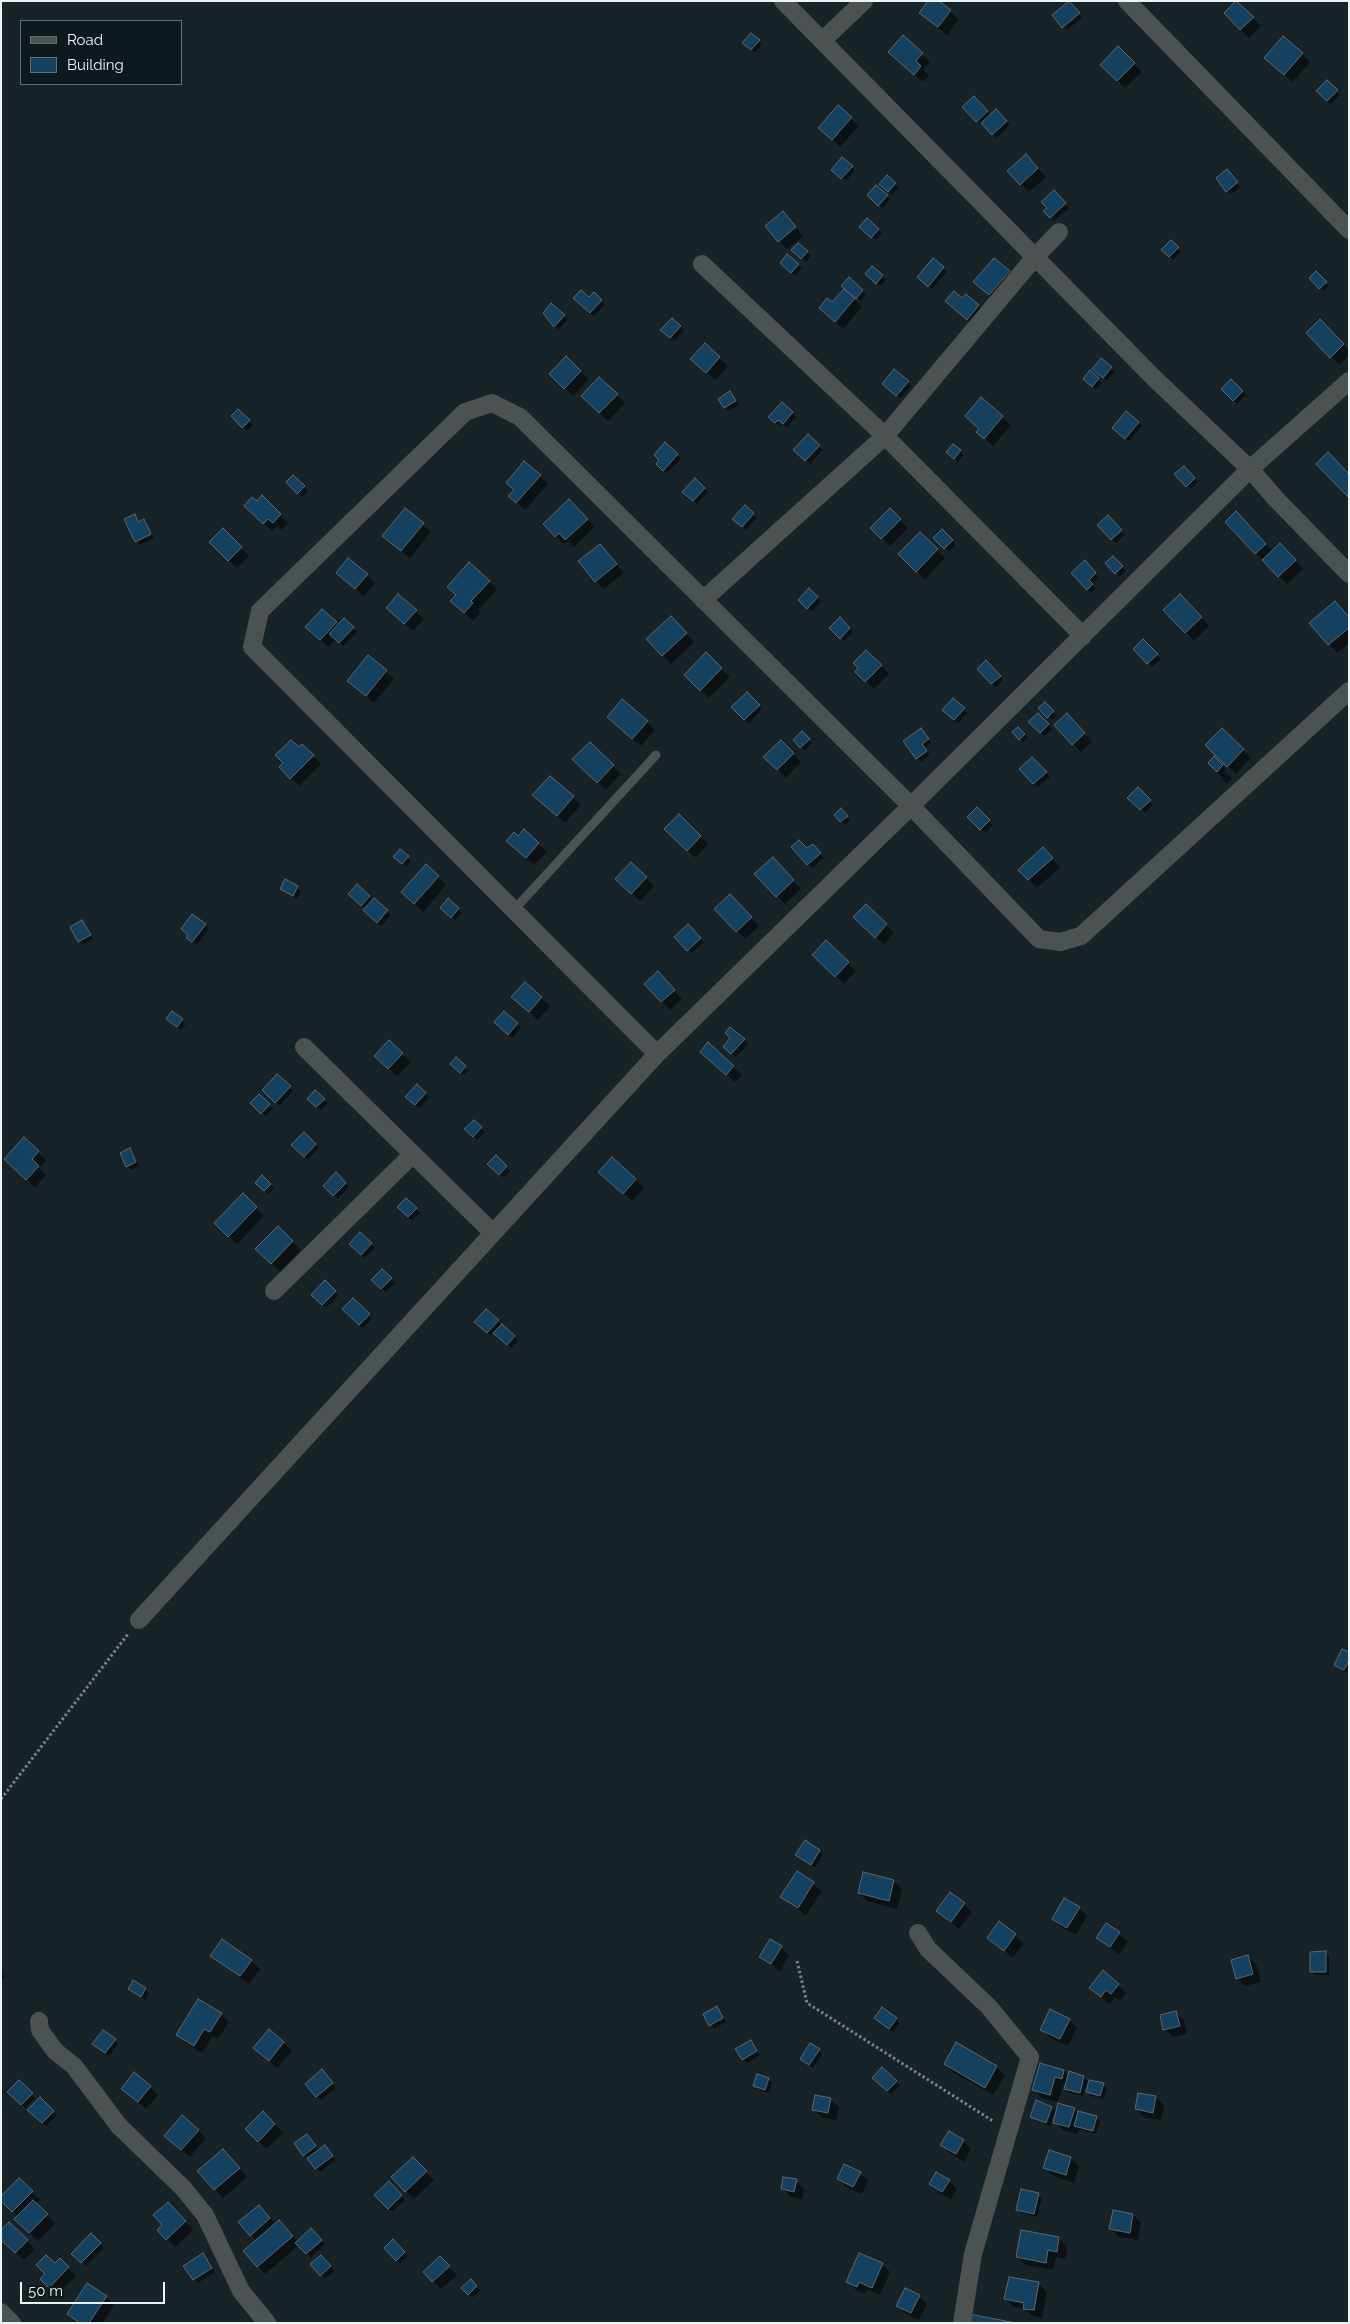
<!DOCTYPE html>
<style>
body{margin:0}
#map{position:relative;width:1350px;height:2324px;overflow:hidden;background:#172326;font-family:Raleway,sans-serif}
canvas{display:block}
.frame{position:absolute;inset:0;border:2px solid #ebf3f5;pointer-events:none}
.legend{position:absolute;left:20px;top:20px;width:162px;height:65px;box-sizing:border-box;background:#0e191d;border:1px solid #667073;margin:0;padding:6px 9px;list-style:none;font-size:15px;color:#ebf3f5}
.legend li{display:flex;align-items:center;gap:10px;height:25px}
.legend b{width:25px;border:1px solid #667073}
.scale{position:absolute;left:20px;top:2282px;width:145px;height:22px;box-sizing:border-box;border:2px solid #ebf3f5;border-top:0;padding-left:6px;font-size:15px;line-height:18px;white-space:nowrap;color:#ebf3f5;-webkit-text-stroke:4px #0e191d;paint-order:stroke}
</style>
<div id="map">
<canvas width="1350" height="2324"></canvas>
<div class="frame"></div>
<ul class="legend">
<li><b style="height:6px;background:#4c5252"></b>Road</li>
<li><b style="height:14px;background:#14415f"></b>Building</li>
</ul>
<div class="scale">50 m</div>
</div>
<script>
const ctx = document.querySelector('canvas').getContext('2d');
ctx.lineJoin = 'round';
function fillPath(path, color) { ctx.fillStyle = color; ctx.fill(path, 'evenodd'); }
const shape = rows => new Path2D(rows.map(r => 'M' + r).join(''));
function trace(path, color, width, dash) { ctx.strokeStyle = color; ctx.lineWidth = width; ctx.lineCap = dash ? 'butt' : 'round'; ctx.setLineDash(dash || []); ctx.stroke(path); }
fillPath(shape([
 [937,1,959,19,947,35,921,13],
 [1237,2,1261,26,1249,38,1225,13],
 [1073,6,1082,18,1067,30,1063,27],
 [903,37,930,62,923,70,929,75,923,82,898,60],
 [759,41,762,45,755,53,747,46],
 [1118,48,1142,72,1125,88,1102,65],
 [1302,54,1310,62,1293,82,1274,66],
 [1327,82,1340,95,1331,104,1318,91],
 [974,98,991,116,996,111,1010,125,997,138,964,107],
 [851,118,859,126,840,147,820,128],
 [1034,164,1046,177,1029,192,1009,171],
 [852,167,855,170,846,181,836,174],
 [1231,174,1240,187,1231,194,1227,191],
 [895,184,899,187,892,195,884,188],
 [1054,192,1069,208,1054,221,1045,212,1048,208],
 [868,195,887,196,890,199,883,208],
 [791,221,803,236,787,249,779,241],
 [878,230,882,233,876,240,864,231],
 [1171,241,1181,252,1173,260,1163,250],
 [798,244,811,256,806,262,796,254],
 [933,260,947,272,932,289,922,281],
 [798,265,802,268,795,275,785,267],
 [1009,272,1017,280,998,302,983,290],
 [1316,273,1329,286,1324,291,1311,278],
 [882,276,886,280,880,286,870,278],
 [849,279,866,295,860,301,847,290],
 [594,294,605,304,594,316,575,298,589,299],
 [966,295,987,314,976,327,955,309],
 [854,299,862,307,843,329,820,308],
 [551,304,568,319,558,330,544,313],
 [672,319,684,330,674,341,662,330],
 [1320,321,1349,350,1349,356,1339,365,1308,333],
 [705,345,728,366,715,380,700,367],
 [566,358,589,379,573,396,551,374],
 [1111,368,1115,371,1107,381,1097,372],
 [1098,379,1102,383,1096,389,1088,382],
 [1231,380,1246,395,1237,404,1222,389],
 [908,382,911,386,901,398,887,387],
 [617,395,625,403,608,421,582,396],
 [733,397,739,405,728,411,724,407],
 [981,399,1011,425,993,446,978,432,980,429],
 [782,404,796,417,787,427,782,423,779,426,770,417],
 [238,411,253,425,247,431,232,416],
 [1138,423,1142,426,1129,441,1117,432],
 [808,436,823,450,810,464,795,450],
 [665,444,681,459,667,473,657,464,661,460],
 [953,445,964,455,958,462,951,456],
 [1184,467,1198,482,1191,489,1176,474],
 [540,476,548,484,525,510,510,496,515,490],
 [293,477,308,491,302,497,288,482],
 [695,480,708,492,697,504,688,496],
 [262,497,288,523,281,530,277,526,272,531,246,506,257,502],
 [569,501,595,527,574,547,568,541,564,544,544,524],
 [745,507,757,518,746,530,734,519],
 [405,510,431,532,410,558,384,536],
 [890,510,908,528,890,546,872,528],
 [134,516,140,523,144,521,151,533,136,540],
 [1108,517,1125,535,1116,543,1099,525],
 [1244,521,1273,552,1280,545,1303,569,1287,584,1256,553],
 [223,530,249,556,237,568,211,542],
 [942,531,956,544,949,552,935,538],
 [920,534,945,558,925,579,900,554],
 [152,535,154,538,139,545,137,542],
 [600,545,624,573,604,589,596,581],
 [1113,558,1126,571,1120,576,1107,563],
 [1085,562,1099,577,1092,584,1096,588,1091,593,1073,573],
 [367,575,375,583,364,596,345,581],
 [489,581,497,590,478,610,481,612,473,621,460,609],
 [809,590,821,602,812,611,800,600],
 [398,596,424,619,413,631,395,616],
 [1188,603,1209,626,1194,641,1165,610],
 [322,611,339,626,344,620,357,632,343,646,336,639,329,647,315,635],
 [1349,618,1349,643,1337,653,1311,623],
 [840,619,853,632,844,641,831,628],
 [679,626,694,642,671,664,648,639],
 [1143,640,1161,659,1152,667,1134,649],
 [866,651,889,674,874,689,857,672],
 [706,654,730,677,709,698,685,675],
 [368,656,394,679,374,703,348,680],
 [986,662,1003,680,996,687,979,669],
 [747,694,762,709,749,723,733,707],
 [953,699,968,713,958,723,944,710],
 [1045,703,1057,716,1052,720,1040,708],
 [1038,714,1052,729,1044,736,1030,722],
 [1066,715,1092,742,1081,752,1056,725],
 [647,722,655,730,641,746,616,725],
 [1018,728,1028,738,1023,742,1014,732],
 [1222,730,1251,758,1236,774,1207,745],
 [802,733,812,743,805,751,794,740],
 [924,734,931,743,925,748,930,755,921,762,917,758],
 [781,742,801,762,786,778,765,757],
 [590,743,621,774,606,790,574,759],
 [302,745,321,764,299,786,281,767],
 [1032,758,1050,777,1038,787,1020,769],
 [1214,758,1226,769,1224,771,1232,779,1227,784,1209,763],
 [550,777,581,805,565,823,542,803],
 [1138,789,1153,805,1145,813,1129,798],
 [977,809,993,825,985,833,969,817],
 [841,810,850,820,845,825,835,815],
 [679,816,708,844,696,858,666,829],
 [525,831,547,852,534,865,516,849,518,838],
 [813,846,824,858,812,868,793,847,808,850],
 [400,850,411,861,406,867,398,860],
 [1051,857,1060,867,1037,888,1020,870],
 [631,864,654,886,640,901,617,879],
 [426,866,446,885,423,912,410,900],
 [781,867,801,889,785,904,756,874],
 [357,886,391,915,381,926,350,894],
 [297,887,301,891,297,899,281,889],
 [730,896,759,926,745,939,716,909],
 [448,900,462,913,455,920,441,908],
 [866,906,894,933,884,945,855,917],
 [193,915,209,928,197,945,191,941],
 [82,922,93,939,83,945,79,941],
 [688,926,704,942,692,953,676,937],
 [822,963,848,963,856,971,844,984],
 [658,973,682,999,670,1010,646,984],
 [525,984,550,1006,538,1020,521,1005],
 [173,1013,186,1024,181,1030,171,1023],
 [504,1013,521,1028,512,1038,496,1022],
 [731,1029,748,1044,736,1057,728,1051,732,1039],
 [389,1042,411,1062,397,1076,376,1056],
 [708,1044,742,1075,735,1082,710,1060],
 [456,1059,468,1071,464,1075,455,1067],
 [277,1076,293,1091,280,1106,263,1090],
 [417,1086,429,1098,419,1108,407,1097],
 [315,1091,328,1103,321,1110,308,1099],
 [259,1096,273,1109,266,1116,252,1103],
 [474,1121,485,1132,477,1140,466,1129],
 [304,1134,319,1148,308,1160,293,1145],
 [24,1139,46,1160,39,1168,46,1175,35,1187,6,1159],
 [130,1150,139,1166,131,1170,127,1166],
 [496,1157,510,1171,504,1178,489,1164],
 [612,1158,644,1188,632,1201,608,1180],
 [336,1174,349,1187,338,1199,324,1186],
 [262,1177,274,1188,268,1194,257,1183],
 [243,1194,264,1216,237,1244,215,1223],
 [406,1199,420,1213,412,1220,398,1207],
 [278,1228,301,1250,280,1272,257,1249],
 [360,1234,375,1248,365,1258,351,1244],
 [382,1270,395,1283,386,1292,373,1280],
 [325,1282,339,1295,326,1308,312,1295],
 [353,1300,372,1319,363,1328,344,1309],
 [498,1321,518,1340,512,1348,494,1332,491,1336,476,1322],
 [1349,1653,1349,1672,1348,1673,1335,1665],
 [805,1842,823,1855,815,1868,796,1855],
 [797,1872,822,1891,806,1915,781,1897],
 [894,1881,902,1889,897,1909,867,1901,859,1893],
 [964,1904,972,1912,959,1929,938,1911],
 [1079,1908,1087,1916,1076,1935,1061,1927,1053,1918],
 [999,1923,1024,1943,1013,1958,988,1938],
 [1106,1925,1128,1941,1119,1955,1098,1938],
 [781,1947,789,1956,780,1971,761,1956],
 [1325,1953,1329,1956,1329,1975,1315,1975,1311,1971],
 [212,1956,251,1960,260,1969,249,1984],
 [1248,1956,1256,1964,1261,1982,1245,1986,1237,1978],
 [1,1972,5,1977,1,1980],
 [1118,1985,1126,1993,1120,2001,1115,1997,1109,2004,1091,1988],
 [130,1989,145,1989,149,1993,145,2000],
 [717,2008,726,2022,714,2029,710,2025],
 [1175,2012,1184,2020,1187,2034,1173,2037,1165,2029],
 [221,2014,229,2022,218,2039,213,2036,202,2053,186,2043,178,2035],
 [876,2018,896,2019,900,2023,893,2032],
 [1069,2020,1077,2028,1068,2046,1050,2038,1042,2030],
 [269,2031,292,2051,277,2068,263,2056],
 [115,2040,118,2044,109,2056,98,2047],
 [751,2041,760,2055,747,2063,743,2059],
 [819,2050,822,2054,813,2068,801,2059],
 [945,2064,996,2067,1005,2075,993,2095,953,2072],
 [1040,2065,1064,2071,1069,2076,1070,2073,1084,2077,1088,2081,1083,2096,1069,2093,1065,2089,1066,2085,1063,2084,1058,2102,1042,2098,1034,2090],
 [882,2069,900,2085,891,2094,874,2078],
 [325,2075,336,2088,321,2100,307,2084],
 [768,2079,772,2083,769,2093,758,2089,754,2086],
 [19,2082,35,2098,25,2108,9,2092],
 [1103,2085,1107,2088,1104,2099,1091,2096,1087,2092],
 [150,2087,158,2095,146,2109,123,2089],
 [1156,2097,1164,2105,1161,2120,1144,2117,1136,2109],
 [40,2099,57,2115,46,2126,29,2110],
 [830,2099,839,2107,836,2120,822,2118,814,2110],
 [1051,2108,1055,2111,1050,2126,1035,2120,1031,2117],
 [1074,2109,1079,2114,1096,2117,1100,2121,1096,2134,1079,2129,1077,2134,1063,2130,1054,2122],
 [263,2113,283,2133,266,2149,247,2129],
 [198,2130,206,2138,190,2157,174,2144],
 [949,2133,963,2141,971,2149,964,2162,950,2153,942,2145],
 [310,2139,319,2151,328,2150,335,2160,320,2172,295,2144],
 [1050,2152,1071,2158,1079,2166,1074,2183,1053,2176,1045,2168],
 [231,2158,247,2177,223,2198,199,2171],
 [413,2159,434,2180,414,2199,393,2177],
 [860,2173,868,2181,862,2194,846,2187,838,2179],
 [19,2180,40,2200,36,2204,55,2223,38,2241,15,2219,18,2216,1,2200],
 [796,2181,804,2189,802,2199,791,2197,783,2189],
 [949,2181,957,2189,951,2200,938,2192,930,2184],
 [389,2183,405,2200,392,2212,376,2195],
 [1038,2195,1042,2198,1037,2217,1021,2213,1017,2210],
 [176,2211,193,2230,175,2247,167,2239,164,2225],
 [267,2214,275,2224,287,2229,298,2242,311,2230,325,2244,311,2257,299,2245,265,2274,257,2266,256,2241,251,2235],
 [1133,2215,1141,2223,1138,2240,1119,2237,1111,2229],
 [9,2223,35,2249,24,2260,1,2239],
 [91,2235,104,2248,86,2266,73,2254],
 [1059,2238,1067,2247,1065,2259,1056,2257,1053,2270,1026,2265,1017,2257],
 [393,2241,408,2256,400,2264,385,2248],
 [203,2255,215,2272,198,2283,194,2279],
 [440,2258,457,2275,441,2289,424,2272],
 [325,2260,334,2271,325,2279,312,2264],
 [882,2264,890,2272,880,2295,867,2289,865,2294,856,2290,848,2282],
 [55,2265,68,2268,76,2276,57,2295,41,2279],
 [471,2281,480,2290,472,2298,463,2288],
 [1038,2283,1047,2292,1042,2318,1032,2316,1025,2309,1014,2307,1006,2299],
 [919,2296,927,2304,919,2320,906,2314,898,2306],
 [106,2297,114,2305,103,2323,78,2323,68,2313]
]), '#0007');
const building = shape([
 [928,1,939,1,951,10,938,27,919,13,928,1],
 [1069,1,1080,13,1062,28,1052,15,1069,1],
 [1236,1,1254,17,1240,30,1224,13,1236,1],
 [751,33,760,40,751,50,742,43,751,33],
 [903,35,923,53,916,61,921,66,914,75,888,52,903,35],
 [1283,36,1303,53,1284,75,1264,58,1283,36],
 [1118,46,1135,63,1117,81,1100,65,1118,46],
 [1327,80,1338,90,1327,101,1316,91,1327,80],
 [974,96,988,111,976,122,962,107,974,96],
 [838,105,852,117,832,140,818,128,838,105],
 [996,109,1007,121,992,135,981,123,996,109],
 [1026,154,1038,168,1020,185,1007,171,1026,154],
 [842,157,853,166,841,179,831,170,842,157],
 [1227,169,1238,182,1226,192,1216,178,1227,169],
 [887,175,896,183,888,192,879,184,887,175],
 [876,185,888,195,878,206,867,195,876,185],
 [1054,190,1066,203,1050,218,1043,211,1047,208,1041,202,1054,190],
 [783,211,796,227,778,242,765,226,783,211],
 [867,218,879,229,871,238,859,227,867,218],
 [1171,240,1179,247,1169,257,1161,250,1171,240],
 [798,243,808,251,801,259,791,250,798,243],
 [787,254,799,264,791,273,780,263,787,254],
 [933,258,944,267,928,287,917,277,933,258],
 [994,258,1010,271,989,295,973,282,994,258],
 [872,266,883,275,876,284,865,274,872,266],
 [1316,271,1327,282,1319,289,1309,278,1316,271],
 [849,277,863,290,856,299,841,286,849,277],
 [844,289,855,298,835,322,819,308,827,298,832,302,844,289],
 [581,290,589,297,594,292,602,300,590,313,573,298,581,290],
 [954,291,962,298,966,294,979,305,967,320,945,301,954,291],
 [551,303,565,315,554,327,543,313,551,303],
 [672,318,681,326,670,338,660,330,672,318],
 [1320,319,1344,344,1330,358,1306,333,1320,319],
 [705,343,720,357,706,373,690,359,705,343],
 [566,356,581,371,564,389,549,374,566,356],
 [1101,358,1112,367,1103,378,1092,369,1101,358],
 [894,369,909,381,896,396,882,384,894,369],
 [1090,370,1099,378,1092,387,1083,379,1090,370],
 [599,377,618,394,599,413,581,396,599,377],
 [1231,379,1243,391,1233,401,1221,389,1231,379],
 [730,391,736,401,724,408,718,399,730,391],
 [981,397,1003,416,984,439,976,432,979,429,965,416,981,397],
 [782,402,793,412,783,424,778,420,775,423,768,417,782,402],
 [238,409,250,420,242,428,231,416,238,409],
 [1126,411,1139,422,1125,439,1112,428,1126,411],
 [808,434,820,445,805,461,793,450,808,434],
 [665,442,678,454,663,471,656,464,659,460,654,455,665,442],
 [953,444,961,450,954,459,946,452,953,444],
 [1328,452,1349,474,1348,497,1316,464,1328,452],
 [524,461,541,475,516,503,508,496,514,490,506,483,524,461],
 [1184,466,1195,478,1186,487,1174,474,1184,466],
 [293,475,305,486,297,494,286,482,293,475],
 [695,478,705,488,693,501,682,492,695,478],
 [262,495,281,514,273,523,268,519,263,524,244,506,252,497,257,501,262,495],
 [569,499,588,519,565,540,559,533,555,537,543,524,569,499],
 [745,505,754,513,742,527,732,519,745,505],
 [405,508,424,523,401,551,382,536,405,508],
 [890,508,901,519,881,539,870,528,890,508],
 [1236,511,1266,544,1255,554,1225,522,1236,511],
 [135,514,138,522,144,519,151,534,135,542,124,519,135,514],
 [1108,515,1122,530,1111,540,1097,525,1108,515],
 [223,528,242,547,228,561,209,542,223,528],
 [942,529,953,540,944,549,933,538,942,529],
 [920,532,938,549,916,572,898,554,920,532],
 [1280,543,1296,560,1278,577,1262,560,1280,543],
 [600,544,617,564,595,582,578,561,600,544],
 [1113,556,1123,566,1115,574,1105,563,1113,556],
 [348,558,368,574,355,589,336,573,348,558],
 [1085,560,1096,573,1089,580,1093,584,1087,590,1071,573,1085,560],
 [469,562,490,581,471,601,473,603,464,613,450,601,456,595,447,587,469,562],
 [809,588,818,597,807,609,798,600,809,588],
 [398,594,417,610,404,624,386,608,398,594],
 [1180,594,1202,617,1185,633,1163,610,1180,594],
 [1335,601,1349,617,1349,628,1328,645,1309,623,1335,601],
 [322,609,337,622,320,640,305,627,322,609],
 [671,616,687,633,662,656,646,639,671,616],
 [840,617,850,628,840,639,829,628,840,617],
 [344,618,354,627,339,643,329,634,344,618],
 [1143,639,1158,654,1147,664,1133,649,1143,639],
 [866,650,882,665,865,682,855,672,858,668,853,663,866,650],
 [706,652,722,668,700,691,684,675,706,652],
 [368,655,387,670,366,696,347,681,368,655],
 [986,660,1001,676,991,684,977,669,986,660],
 [747,692,760,705,744,720,731,707,747,692],
 [953,698,965,708,954,720,942,710,953,698],
 [622,699,648,721,632,739,607,717,622,699],
 [1045,702,1054,711,1047,718,1038,708,1045,702],
 [1038,713,1049,724,1040,733,1028,722,1038,713],
 [1067,713,1085,733,1072,745,1054,725,1067,713],
 [1018,727,1025,734,1019,740,1012,732,1018,727],
 [921,728,929,739,922,744,927,751,916,759,903,741,921,728],
 [1222,728,1244,749,1227,767,1205,745,1222,728],
 [802,731,810,739,800,748,793,740,802,731],
 [291,740,299,747,302,744,314,755,290,779,279,767,283,763,275,755,291,740],
 [781,740,794,753,777,770,763,757,781,740],
 [590,742,614,765,597,783,572,759,590,742],
 [1214,756,1223,765,1217,772,1208,763,1214,756],
 [1032,757,1047,772,1033,784,1019,769,1032,757],
 [550,776,574,796,557,816,532,795,550,776],
 [1138,787,1151,800,1140,810,1127,798,1138,787],
 [977,807,990,820,980,830,967,817,977,807],
 [841,808,848,816,840,822,834,815,841,808],
 [679,814,701,836,687,851,664,829,679,814],
 [524,829,539,843,526,858,506,841,514,832,518,836,524,829],
 [799,840,807,848,813,844,821,853,807,865,791,847,799,840],
 [1043,847,1053,858,1028,880,1018,870,1043,847],
 [400,849,409,856,402,864,393,857,400,849],
 [773,857,794,880,776,897,754,874,773,857],
 [631,862,647,877,631,894,615,879,631,862],
 [426,864,439,876,414,904,401,892,426,864],
 [285,879,298,886,293,896,280,889,285,879],
 [357,884,370,896,361,906,348,894,357,884],
 [730,894,752,917,736,932,714,909,730,894],
 [374,898,388,910,377,923,363,910,374,898],
 [448,898,459,908,451,918,440,908,448,898],
 [866,904,887,924,875,938,853,917,866,904],
 [192,914,206,924,192,942,186,938,188,935,181,929,192,914],
 [82,920,91,935,78,942,70,927,82,920],
 [688,924,701,938,687,951,674,937,688,924],
 [826,940,849,962,835,977,812,955,826,940],
 [658,971,675,990,661,1002,644,984,658,971],
 [525,982,542,997,529,1012,511,997,525,982],
 [172,1011,183,1019,177,1027,166,1019,172,1011],
 [504,1011,518,1023,508,1035,494,1022,504,1011],
 [730,1027,745,1039,731,1054,723,1047,730,1038,725,1033,730,1027],
 [389,1040,403,1053,388,1069,374,1056,389,1040],
 [708,1042,734,1066,726,1075,700,1052,708,1042],
 [456,1057,466,1066,460,1073,450,1064,456,1057],
 [277,1074,291,1086,275,1103,262,1090,277,1074],
 [417,1084,426,1093,415,1105,405,1097,417,1084],
 [315,1090,325,1099,316,1107,307,1099,315,1090],
 [259,1094,270,1104,261,1114,250,1103,259,1094],
 [474,1120,482,1127,473,1137,464,1129,474,1120],
 [304,1132,316,1144,304,1157,291,1145,304,1132],
 [24,1137,39,1151,32,1159,39,1166,26,1180,4,1159,24,1137],
 [130,1148,136,1162,126,1167,120,1153,130,1148],
 [496,1155,507,1166,499,1175,487,1164,496,1155],
 [612,1157,636,1179,623,1194,598,1172,612,1157],
 [336,1172,346,1183,333,1196,323,1186,336,1172],
 [262,1175,271,1184,264,1191,255,1183,262,1175],
 [243,1193,257,1207,228,1237,214,1223,243,1193],
 [406,1198,417,1208,408,1217,397,1207,406,1198],
 [278,1226,293,1241,271,1264,255,1249,278,1226],
 [360,1232,372,1243,361,1255,349,1244,360,1232],
 [382,1269,392,1278,381,1289,371,1280,382,1269],
 [325,1280,336,1291,322,1305,311,1295,325,1280],
 [353,1298,370,1314,359,1325,342,1309,353,1298],
 [486,1309,499,1320,487,1333,474,1322,486,1309],
 [502,1324,515,1336,507,1345,493,1333,502,1324],
 [1342,1649,1349,1652,1349,1661,1344,1670,1334,1665,1342,1649],
 [805,1840,820,1850,811,1865,795,1855,805,1840],
 [797,1871,814,1882,798,1908,780,1897,797,1871],
 [863,1872,894,1880,889,1901,858,1893,863,1872],
 [950,1892,965,1903,951,1922,936,1911,950,1892],
 [1064,1898,1080,1907,1067,1928,1052,1919,1064,1898],
 [999,1921,1016,1934,1004,1951,987,1938,999,1921],
 [1106,1923,1120,1932,1110,1947,1096,1938,1106,1923],
 [222,1939,252,1960,240,1976,210,1956,222,1939],
 [770,1939,782,1946,771,1964,759,1957,770,1939],
 [1326,1951,1326,1972,1310,1972,1310,1952,1326,1951],
 [1248,1955,1253,1974,1236,1979,1231,1960,1248,1955],
 [1103,1970,1119,1984,1111,1994,1106,1990,1101,1997,1089,1988,1103,1970],
 [133,1980,146,1988,141,1997,128,1989,133,1980],
 [198,1999,222,2013,210,2032,204,2029,194,2046,176,2035,198,1999],
 [717,2006,723,2018,709,2026,703,2014,717,2006],
 [882,2007,897,2018,889,2029,874,2018,882,2007],
 [1050,2009,1070,2019,1060,2039,1040,2030,1050,2009],
 [1176,2011,1180,2026,1163,2030,1160,2015,1176,2011],
 [269,2029,284,2042,269,2061,253,2048,269,2029],
 [103,2030,116,2039,105,2053,92,2044,103,2030],
 [751,2040,757,2051,742,2060,735,2049,751,2040],
 [956,2042,997,2066,985,2088,944,2064,956,2042],
 [810,2043,820,2049,809,2065,800,2059,810,2043],
 [1040,2063,1064,2070,1062,2079,1055,2077,1050,2095,1032,2090,1040,2063],
 [882,2067,897,2081,887,2091,872,2078,882,2067],
 [322,2069,333,2083,316,2097,305,2084,322,2069],
 [1069,2071,1084,2076,1080,2093,1064,2089,1069,2071],
 [134,2072,151,2086,138,2102,121,2089,134,2072],
 [757,2074,769,2078,765,2090,753,2086,757,2074],
 [19,2080,33,2093,21,2105,7,2092,19,2080],
 [1089,2080,1104,2083,1100,2096,1086,2092,1089,2080],
 [1138,2093,1156,2096,1153,2113,1135,2109,1138,2093],
 [815,2095,831,2098,828,2113,812,2110,815,2095],
 [40,2097,54,2111,42,2123,27,2110,40,2097],
 [1036,2100,1052,2107,1046,2123,1030,2117,1036,2100],
 [1058,2103,1075,2108,1069,2127,1053,2123,1058,2103],
 [263,2111,275,2124,258,2142,245,2129,263,2111],
 [1078,2111,1097,2116,1093,2131,1074,2126,1078,2111],
 [182,2115,199,2130,181,2150,164,2136,182,2115],
 [949,2131,964,2140,956,2154,940,2145,949,2131],
 [307,2134,316,2146,303,2156,294,2143,307,2134],
 [325,2145,333,2156,315,2169,307,2158,325,2145],
 [223,2149,240,2168,214,2190,197,2171,223,2149],
 [1049,2150,1071,2157,1066,2175,1043,2168,1049,2150],
 [413,2157,427,2171,405,2192,391,2177,413,2157],
 [844,2164,861,2172,853,2187,837,2179,844,2164],
 [936,2172,950,2180,942,2192,929,2184,936,2172],
 [783,2177,797,2179,794,2192,781,2189,783,2177],
 [19,2178,33,2191,12,2212,1,2201,1,2196,19,2178],
 [389,2181,402,2195,388,2209,374,2195,389,2181],
 [1021,2189,1039,2193,1034,2214,1016,2210,1021,2189],
 [33,2200,48,2214,29,2233,14,2219,33,2200],
 [168,2202,186,2221,166,2240,157,2230,162,2225,153,2215,168,2202],
 [259,2205,270,2218,250,2236,238,2222,259,2205],
 [1113,2210,1133,2214,1130,2233,1109,2229,1113,2210],
 [279,2220,293,2236,257,2267,243,2251,279,2220],
 [9,2222,28,2240,15,2253,1,2240,1,2230,9,2222],
 [311,2228,322,2240,306,2254,295,2243,311,2228],
 [1021,2230,1059,2237,1057,2252,1048,2250,1046,2263,1016,2257,1021,2230],
 [91,2233,101,2243,81,2263,71,2254,91,2233],
 [393,2239,405,2252,396,2261,384,2248,393,2239],
 [203,2253,212,2268,193,2280,183,2266,203,2253],
 [859,2253,883,2263,872,2288,859,2282,857,2287,846,2282,859,2253],
 [46,2255,55,2263,60,2258,69,2267,49,2288,40,2279,45,2274,36,2265,46,2255],
 [321,2255,331,2266,320,2276,310,2264,321,2255],
 [440,2256,450,2266,432,2282,423,2272,440,2256],
 [1009,2277,1039,2282,1034,2310,1023,2309,1024,2303,1004,2299,1009,2277],
 [471,2279,477,2286,468,2295,461,2288,471,2279],
 [87,2283,107,2296,89,2323,80,2323,67,2314,87,2283],
 [905,2288,920,2295,911,2313,896,2306,905,2288],
 [969,2314,1016,2323,968,2323,969,2314]
]);
fillPath(building, '#14415f');
trace(building, '#5d6870', 1);
trace(shape([
 [1,1799,128,1634],
 [797,1961,807,2003,993,2121]
]), '#798385', 3, [2.5, 2.5]);
trace(shape([
 [513,911,656,755]
]), '#4c5252', 9);
trace(shape([
 [783,1,1155,379,1250,469,1276,499,1349,574],
 [1127,1,1349,230],
 [822,41,864,1],
 [702,264,885,436,1083,636],
 [703,600,885,436,1035,257,1059,232],
 [304,1047,493,1233],
 [657,1054,252,647,260,611,465,412,492,403,520,417,911,806,1039,939,1060,942,1081,936,1349,691],
 [274,1291,412,1155],
 [139,1620,657,1054,911,806,1250,469,1349,381],
 [918,1933,928,1949,989,2007,1030,2057,973,2254,962,2323],
 [39,2021,40,2030,55,2051,74,2066,119,2126,183,2188,205,2215,241,2291,267,2323],
 [1,2312,12,2323]
]), '#4c5252', 18);
</script>
